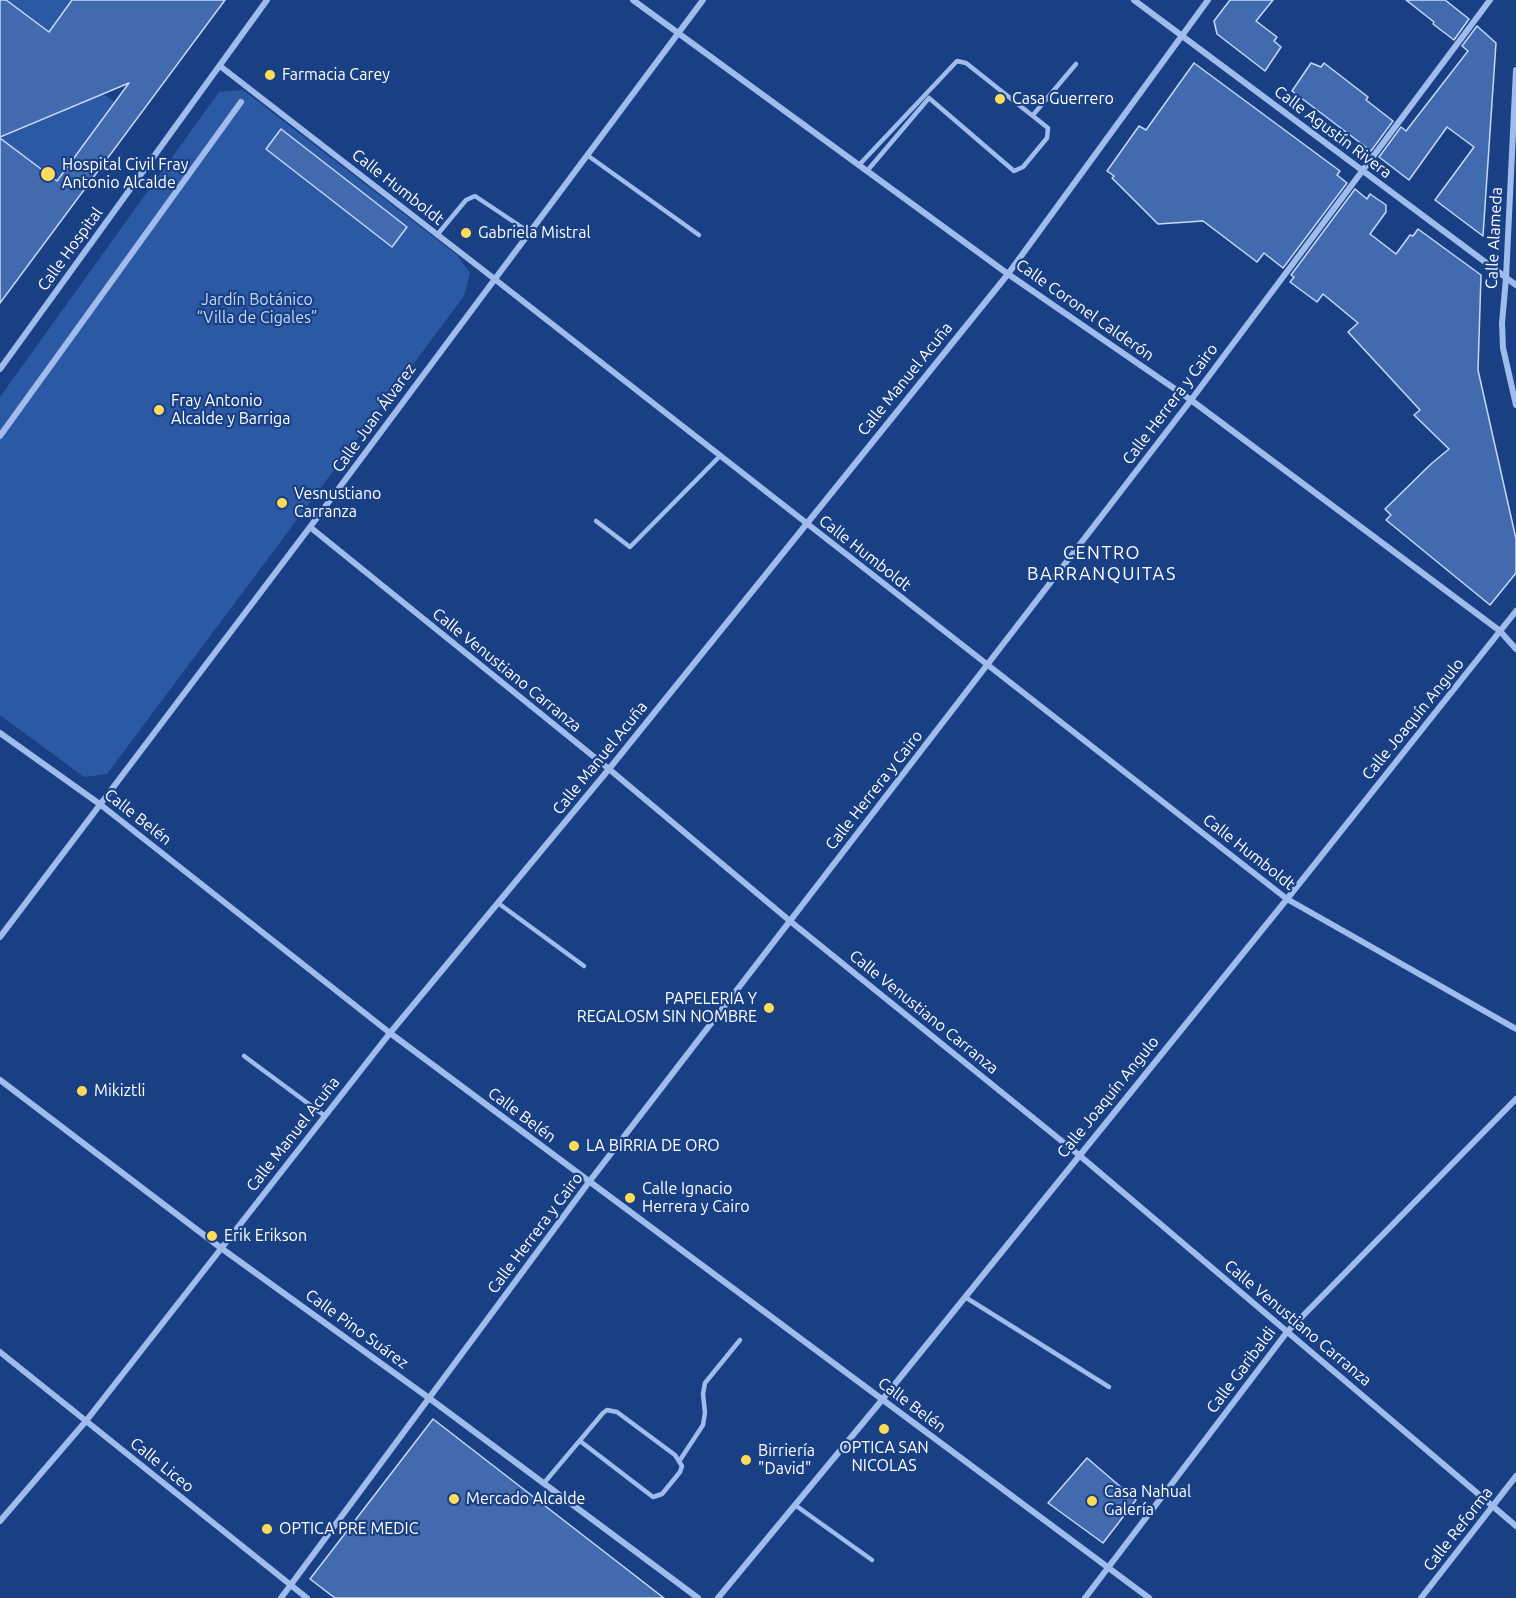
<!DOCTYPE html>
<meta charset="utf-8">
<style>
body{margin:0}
canvas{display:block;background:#194085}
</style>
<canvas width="1516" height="1598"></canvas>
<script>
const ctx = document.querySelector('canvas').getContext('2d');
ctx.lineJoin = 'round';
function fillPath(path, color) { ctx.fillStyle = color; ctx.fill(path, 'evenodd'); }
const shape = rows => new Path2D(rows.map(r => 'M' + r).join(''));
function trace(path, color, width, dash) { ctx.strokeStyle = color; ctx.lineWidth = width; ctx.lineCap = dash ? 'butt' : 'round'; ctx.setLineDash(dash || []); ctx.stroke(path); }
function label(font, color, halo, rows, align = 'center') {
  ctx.font = font + ' Ubuntu,sans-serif'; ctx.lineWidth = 4.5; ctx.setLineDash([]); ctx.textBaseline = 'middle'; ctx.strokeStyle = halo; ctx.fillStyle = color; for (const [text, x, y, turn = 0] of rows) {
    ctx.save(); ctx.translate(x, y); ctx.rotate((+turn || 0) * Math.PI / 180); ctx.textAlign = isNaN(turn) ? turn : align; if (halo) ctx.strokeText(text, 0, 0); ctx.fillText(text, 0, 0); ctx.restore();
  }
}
fillPath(shape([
 [6,0,72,0,49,32],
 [243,90,457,255,470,273,464,296,107,774,84,777,0,715,0,397,219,92],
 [103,94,115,102,57,181,0,138]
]), '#2c59a3');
const building = shape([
 [0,0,6,0,49,32,72,0,225,0,0,303,0,138,57,181,129,83,0,137,0,0],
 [1230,0,1273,0,1256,21,1277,37,1274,41,1281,47,1265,71,1217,34,1214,21,1230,0],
 [1406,0,1445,0,1469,19,1454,40,1433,24,1434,22,1406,0],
 [1477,26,1496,43,1483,236,1435,200,1474,147,1447,127,1409,180,1379,157,1401,127,1406,131,1468,51,1462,46,1477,26],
 [1194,63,1340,171,1337,175,1347,183,1283,268,1264,253,1257,262,1203,221,1158,224,1112,178,1114,176,1107,171,1139,126,1146,130,1194,63],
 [1311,63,1321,67,1324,63,1368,97,1366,100,1393,121,1371,151,1292,91,1311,63],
 [281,129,407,227,392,247,266,149,281,129],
 [1355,189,1367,199,1370,194,1386,205,1386,212,1370,234,1396,254,1410,235,1413,236,1418,229,1481,275,1478,370,1516,539,1516,573,1490,605,1386,520,1391,515,1385,509,1431,464,1449,449,1414,415,1420,410,1348,332,1358,323,1323,294,1317,302,1290,282,1294,277,1291,275,1355,189],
 [433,1419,664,1598,335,1598,310,1579,433,1419],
 [1087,1458,1136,1500,1103,1543,1048,1503,1087,1458]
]);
fillPath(building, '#426aae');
trace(building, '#c4d8f9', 1.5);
trace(shape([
 [1033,115,1076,64],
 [587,155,699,235],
 [859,165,957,61,966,63,1048,128,1047,138,1023,167,1014,171,929,98,867,171],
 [437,235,466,200,475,196,529,232],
 [596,521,630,547,720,456],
 [498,903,584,966],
 [244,1056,325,1116],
 [965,1297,1109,1387],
 [680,1460,703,1425,705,1413,703,1394,705,1383,740,1340],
 [544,1483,603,1413,607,1410,617,1412,675,1455,682,1466,680,1472,662,1494,653,1497,580,1441],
 [795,1505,872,1560]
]), '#9fbcec', 4.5);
trace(shape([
 [633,0,1008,274,1191,400,1500,631,1516,649],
 [1134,0,1516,285],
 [220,66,483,270,1287,899,1516,1029],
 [1516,70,1506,278,1502,323,1503,348,1516,405],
 [0,369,267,0],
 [0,436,241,102],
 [310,527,609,769,790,921,1079,1155,1516,1526],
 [0,733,101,805,390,1033,1149,1598],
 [0,937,310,527,703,0],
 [0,1080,221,1248,429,1398,698,1598],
 [0,1352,307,1598],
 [0,1521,86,1421,390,1033,609,769,1008,274,1208,0],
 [281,1598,589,1182,1191,400,1490,0],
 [718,1598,882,1400,1287,899,1516,611],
 [1085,1598,1287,1332,1516,1099],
 [1421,1598,1516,1476]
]), '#9fbcec', 6);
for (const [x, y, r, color] of [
 [270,75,6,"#ffdb5a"],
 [1000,99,6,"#ffdb5a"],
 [48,174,8,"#ffdb5a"],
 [466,233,6,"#ffdb5a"],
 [159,410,6,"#ffdb5a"],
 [282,503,6,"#ffdb5a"],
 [769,1008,6,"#ffdb5a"],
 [82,1091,6,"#ffdb5a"],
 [574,1146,6,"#ffdb5a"],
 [630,1198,6,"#ffdb5a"],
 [212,1236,6,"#ffdb5a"],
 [884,1429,6,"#ffdb5a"],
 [746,1460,6,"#ffdb5a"],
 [454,1499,6,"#ffdb5a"],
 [1092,1501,6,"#ffdb5a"],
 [267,1529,6,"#ffdb5a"]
]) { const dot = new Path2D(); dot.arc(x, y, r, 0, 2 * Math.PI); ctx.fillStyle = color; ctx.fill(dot); trace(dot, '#194085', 2); }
label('16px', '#fff', '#194085', [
 ["Farmacia Carey",282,75],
 ["Casa Guerrero",1012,99],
 ["Hospital Civil Fray",62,165],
 ["Antonio Alcalde",62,183],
 ["Gabriela Mistral",478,233],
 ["Fray Antonio",171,401],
 ["Alcalde y Barriga",171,419],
 ["Vesnustiano",294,494],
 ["Carranza",294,512],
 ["PAPELERIA Y",757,999,"right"],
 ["REGALOSM SIN NOMBRE",757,1017,"right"],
 ["Mikiztli",94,1091],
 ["LA BIRRIA DE ORO",586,1146],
 ["Calle Ignacio",642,1189],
 ["Herrera y Cairo",642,1207],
 ["Erik Erikson",224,1236],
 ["OPTICA SAN",884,1448,"center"],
 ["NICOLAS",884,1466,"center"],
 ["Birriería",758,1451],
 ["\"David\"",758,1469],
 ["Casa Nahual",1104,1492],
 ["Galería",1104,1510],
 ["Mercado Alcalde",466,1499],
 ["OPTICA PRE MEDIC",279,1529]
], 'left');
label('16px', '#fff', '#194085', [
 ["Calle Agustín Rivera",1333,132,37],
 ["Calle Humboldt",398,187,38],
 ["Calle Alameda",1494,238,-87],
 ["Calle Hospital",70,249,-54],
 ["Calle Coronel Calderón",1085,310,35],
 ["Calle Manuel Acuña",905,379,-51],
 ["Calle Herrera y Cairo",1170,404,-53],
 ["Calle Juan Álvarez",374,418,-54],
 ["Calle Humboldt",865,553,38],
 ["Calle Venustiano Carranza",507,670,39],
 ["Calle Joaquín Angulo",1413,719,-51],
 ["Calle Manuel Acuña",600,758,-51],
 ["Calle Herrera y Cairo",874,790,-52],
 ["Calle Belén",138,817,38],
 ["Calle Humboldt",1249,852,38],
 ["Calle Venustiano Carranza",924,1012,39],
 ["Calle Joaquín Angulo",1108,1097,-51],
 ["Calle Belén",522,1115,37],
 ["Calle Manuel Acuña",293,1134,-52],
 ["Calle Herrera y Cairo",535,1233,-53],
 ["Calle Venustiano Carranza",1298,1323,40],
 ["Calle Pino Suárez",357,1329,36],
 ["Calle Garibaldi",1241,1370,-53],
 ["Calle Belén",912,1405,37],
 ["Calle Liceo",162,1465,39],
 ["Calle Reforma",1458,1529,-52]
]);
label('16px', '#c4d8f9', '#194085', [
 ["Jardín Botánico",257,300],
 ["“Villa de Cigales”",257,318]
]);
ctx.letterSpacing = '1.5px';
label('18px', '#fff', '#194085', [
 ["CENTRO",1102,553],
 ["BARRANQUITAS",1102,574]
]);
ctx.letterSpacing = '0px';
</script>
